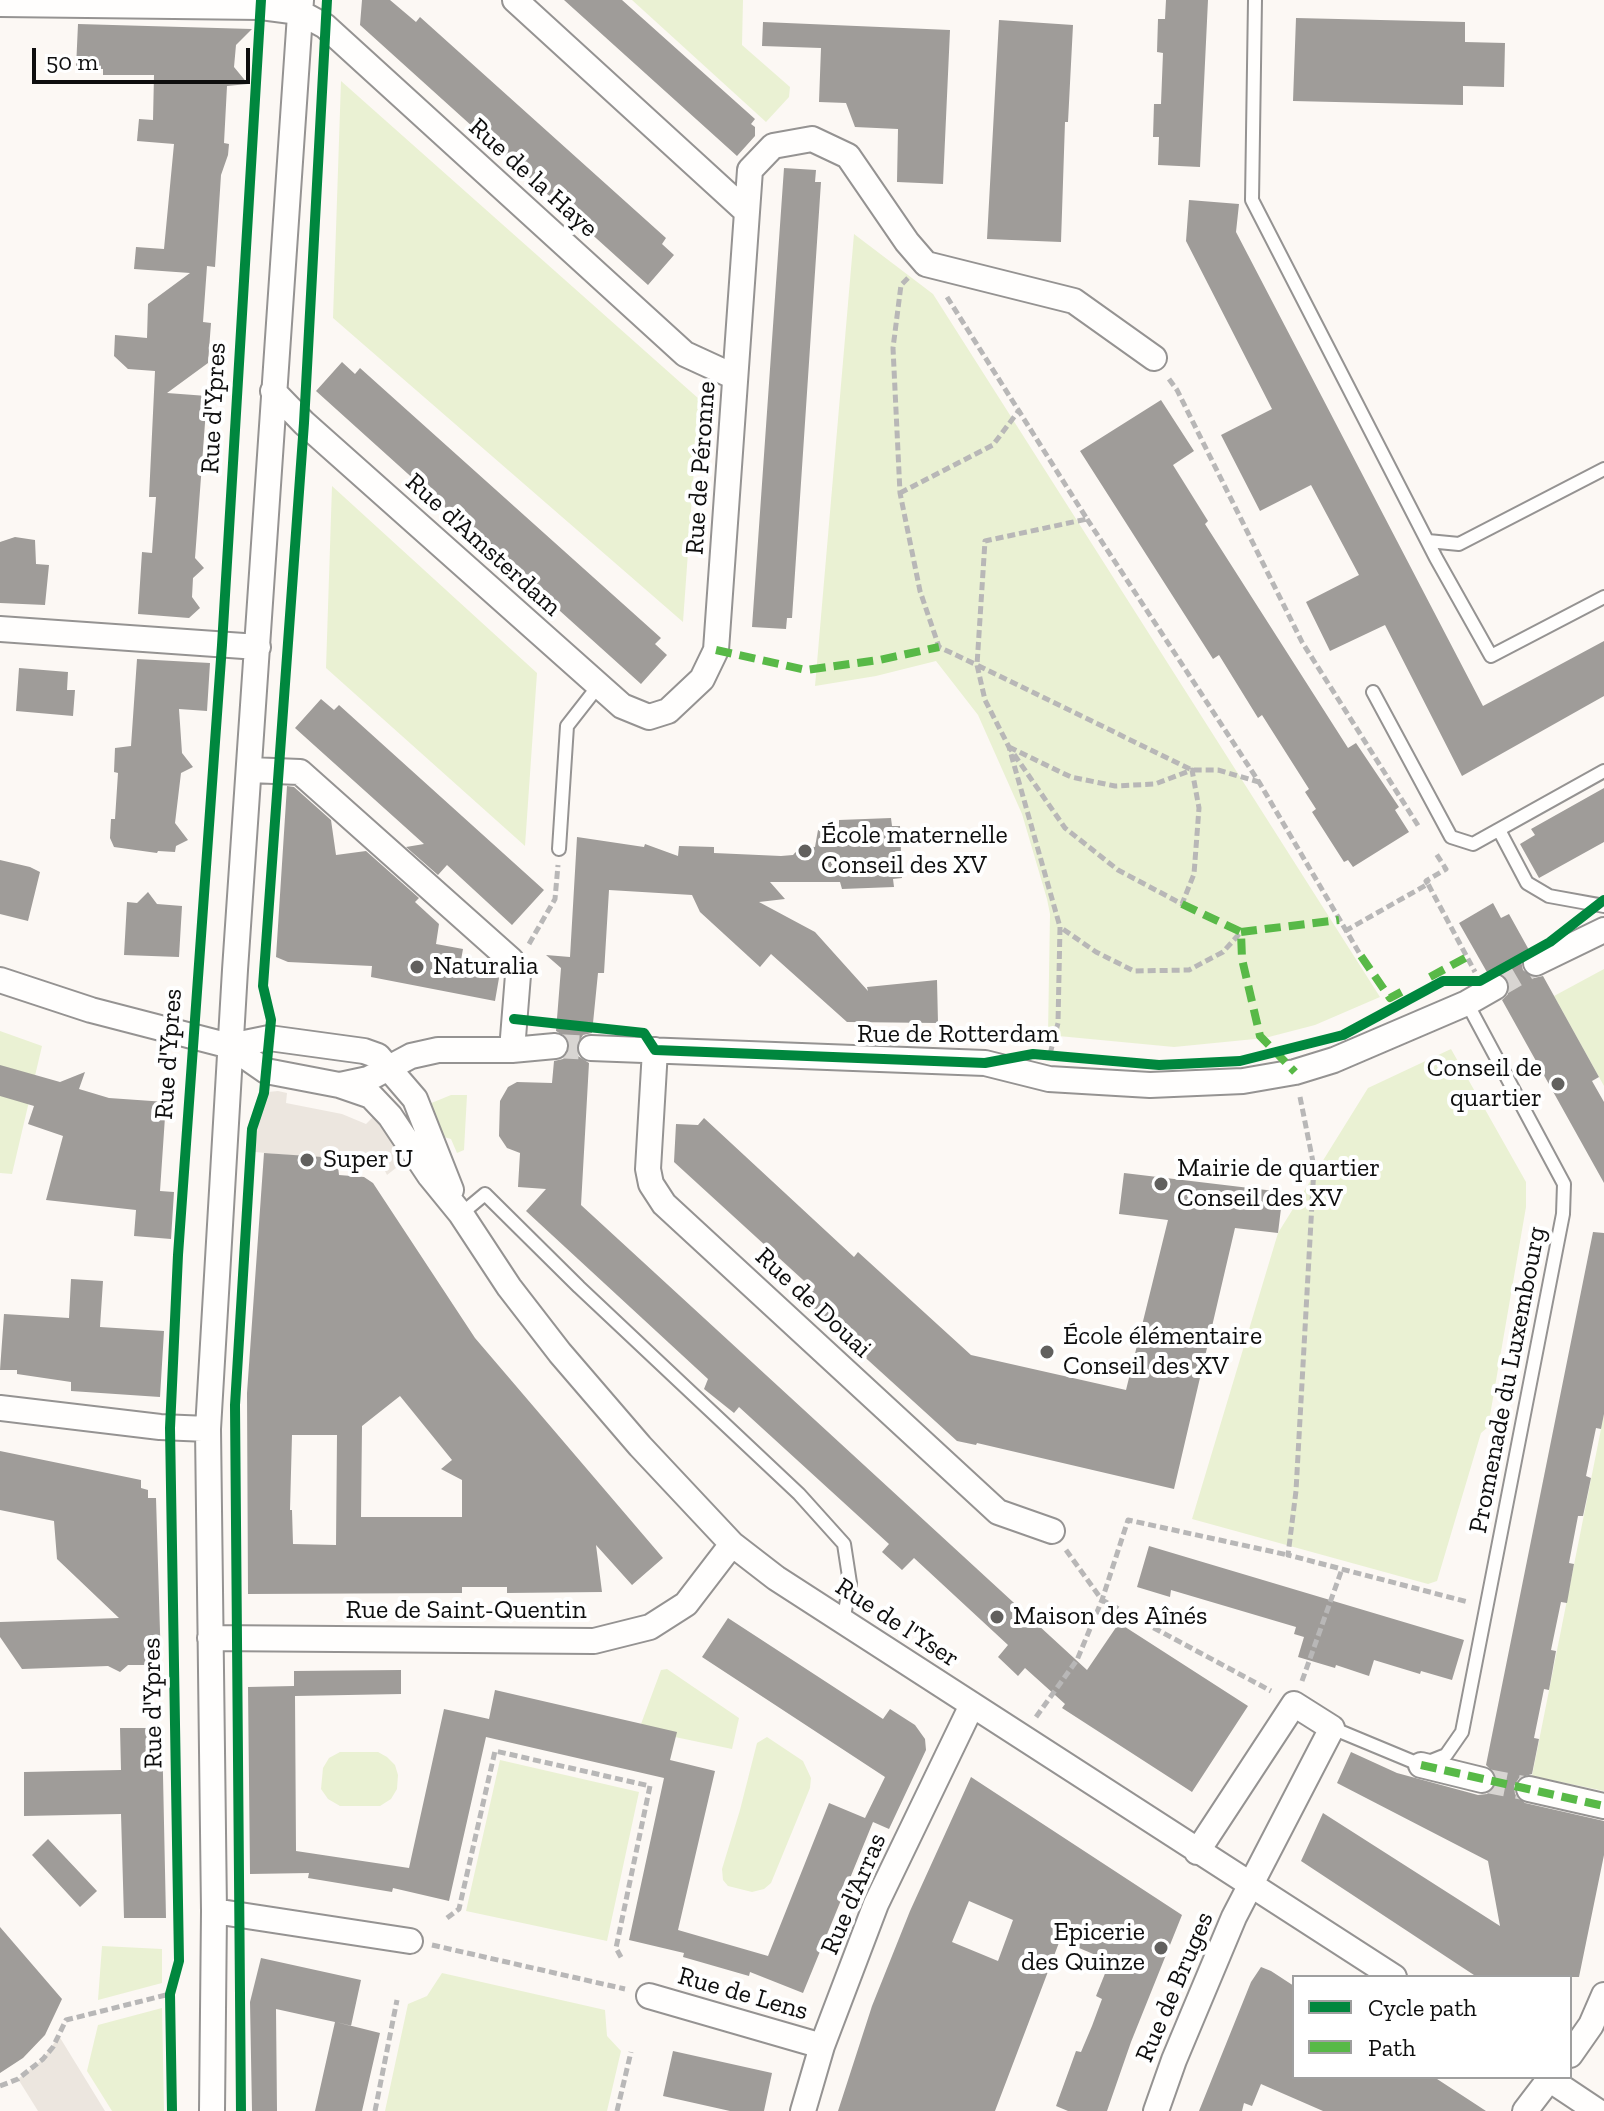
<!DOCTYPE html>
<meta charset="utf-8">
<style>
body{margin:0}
#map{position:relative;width:1604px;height:2111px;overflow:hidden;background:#fcf8f4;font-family:"Zilla Slab",serif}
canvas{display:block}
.legend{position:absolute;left:1292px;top:1975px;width:280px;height:104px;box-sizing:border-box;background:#fff;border:2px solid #9f9f9f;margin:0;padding:10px 14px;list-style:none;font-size:24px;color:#0e0e0e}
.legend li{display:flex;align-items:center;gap:16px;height:40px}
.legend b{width:40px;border:2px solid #9f9f9f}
.scale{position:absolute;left:32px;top:48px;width:218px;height:36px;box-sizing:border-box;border:4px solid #0e0e0e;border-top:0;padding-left:10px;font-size:24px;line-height:28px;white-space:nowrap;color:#0e0e0e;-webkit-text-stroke:6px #fff;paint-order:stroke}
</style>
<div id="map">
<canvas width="1604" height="2111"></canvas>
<ul class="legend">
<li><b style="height:10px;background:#00873e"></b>Cycle path</li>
<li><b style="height:10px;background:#58b947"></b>Path</li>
</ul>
<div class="scale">50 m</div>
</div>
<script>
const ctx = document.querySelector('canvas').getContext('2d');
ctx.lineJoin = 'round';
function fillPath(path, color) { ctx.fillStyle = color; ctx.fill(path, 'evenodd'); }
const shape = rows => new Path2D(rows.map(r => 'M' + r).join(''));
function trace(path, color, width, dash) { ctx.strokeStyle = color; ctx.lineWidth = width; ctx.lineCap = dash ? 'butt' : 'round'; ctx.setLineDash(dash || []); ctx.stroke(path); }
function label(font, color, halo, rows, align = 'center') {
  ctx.font = font + ' "Zilla Slab",serif'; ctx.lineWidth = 8; ctx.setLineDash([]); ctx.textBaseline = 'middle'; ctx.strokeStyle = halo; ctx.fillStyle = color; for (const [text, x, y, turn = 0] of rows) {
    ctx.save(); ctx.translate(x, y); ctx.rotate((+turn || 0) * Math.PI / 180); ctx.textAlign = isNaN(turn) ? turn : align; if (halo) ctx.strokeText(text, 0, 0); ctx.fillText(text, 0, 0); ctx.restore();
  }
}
fillPath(shape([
 [632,0,743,0,742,45,790,87,789,97,766,122],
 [341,81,699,399,683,622,333,318],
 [854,234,933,294,1380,997,1315,1025,1265,1038,1174,1047,1048,1035,1050,914,1047,899,1022,814,978,715,936,661,876,676,815,686],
 [332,486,537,673,525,846,326,668],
 [1604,969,1604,1086,1554,996],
 [0,1031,42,1046,12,1174,0,1173],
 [1451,1049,1526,1182,1526,1207,1488,1427,1481,1433,1437,1581,1428,1584,1192,1519,1278,1233,1368,1088],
 [451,1095,467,1095,464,1150,457,1153,451,1139,440,1136,429,1104],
 [1604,1414,1604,1791,1532,1776],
 [667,1669,739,1718,732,1749,675,1737,641,1724,661,1670],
 [767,1737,803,1761,811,1778,810,1788,771,1883,764,1889,752,1892,728,1886,723,1880,722,1869,740,1810,757,1743],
 [340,1752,378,1752,387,1757,395,1765,398,1775,397,1789,391,1799,380,1806,340,1806,328,1799,321,1789,323,1768,329,1758],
 [500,1760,639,1792,607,1941,466,1911],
 [102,1946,162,1949,162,1983,98,2000],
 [442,1973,605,2010,607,2036,621,2051,607,2111,385,2111,408,2004,427,1996],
 [162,2008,164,2111,112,2111,87,2071,98,2025]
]), '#eaf1d3');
fillPath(shape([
 [278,1091,287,1093,286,1103,342,1114,366,1124,374,1116,406,1154,401,1164,387,1175,384,1169,373,1163,255,1152,257,1129,268,1092],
 [59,2036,105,2111,38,2111,18,2079,43,2059]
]), '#ece6df');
fillPath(shape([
 [362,0,390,0,416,22,420,17,666,238,662,244,674,255,648,285,360,25],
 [564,0,622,0,755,119,751,124,755,127,755,136,737,156],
 [1166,0,1208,0,1200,167,1158,165,1159,137,1153,137,1154,104,1161,104,1163,53,1157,52,1158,19,1165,19],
 [1296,18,1465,22,1465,42,1505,43,1504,87,1463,86,1463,105,1293,101],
 [999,20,1073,25,1068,122,1065,122,1061,242,987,239],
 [763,22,950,30,943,184,897,182,898,129,855,127,846,103,819,102,821,48,762,46],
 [78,24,252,29,236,45,234,67,248,84,227,86,224,143,229,144,228,155,221,175,215,267,207,266,203,322,211,323,208,363,167,393,207,396,195,558,204,568,193,578,192,597,200,608,189,618,138,614,142,552,152,553,156,497,149,497,155,371,128,369,114,356,115,335,147,338,148,304,190,273,134,269,136,247,164,249,174,144,137,141,139,119,153,120,154,75,103,75,103,69,76,68],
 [784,168,816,170,815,182,821,182,792,618,787,618,786,629,752,627],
 [1189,200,1239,204,1236,232,1483,706,1604,641,1604,696,1462,776,1385,625,1330,651,1306,602,1359,575,1311,485,1260,511,1221,435,1272,409,1186,241],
 [342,362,355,374,360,368,661,638,655,644,667,655,641,684,316,391],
 [1161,400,1194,451,1173,465,1208,521,1205,524,1348,748,1356,743,1399,807,1395,810,1409,832,1353,867,1348,860,1344,862,1312,812,1316,809,1305,792,1309,789,1262,715,1258,718,1219,655,1213,659,1080,451],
 [15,537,35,540,36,564,49,565,45,605,0,603,0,542],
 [137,659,210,663,207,711,179,709,182,753,193,767,181,773,175,823,188,840,176,846,175,852,158,851,157,853,114,847,110,838,111,819,115,819,118,773,114,772,115,748,131,746],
 [19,668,68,672,67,690,75,690,73,716,16,711],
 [321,699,334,710,339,705,544,890,512,925,447,865,438,875,406,847,424,844,295,728],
 [287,786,294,787,331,820,336,855,366,851,419,898,415,902,439,924,436,944,463,949,461,960,489,966,499,978,495,1001,371,977,372,966,288,962,276,957],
 [1604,788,1604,842,1539,878,1520,844,1535,835,1531,829],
 [891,818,892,826,900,826,902,878,893,879,894,887,842,889,840,882,770,882,785,899,759,902,815,932,868,991,867,987,937,980,938,1023,847,1022,771,954,760,967,700,912,692,895,609,890,604,973,598,973,592,1033,583,1035,576,1047,578,1056,589,1063,581,1205,1087,1670,1119,1623,1248,1706,1192,1792,1062,1708,1065,1704,1025,1668,1018,1676,998,1657,1008,1645,914,1558,902,1570,882,1552,889,1544,739,1407,734,1413,704,1389,708,1379,526,1211,546,1189,518,1187,520,1153,507,1148,499,1136,500,1101,508,1087,517,1082,552,1083,554,1061,563,1059,569,1052,568,1038,556,1031,561,968,546,955,570,957,577,837,644,847,645,844,678,856,679,846,714,847,714,853,781,856,793,855,801,846,815,847,818,830,839,828,839,820],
 [0,860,30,867,40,872,28,921,0,914],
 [148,892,157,904,182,906,179,957,124,955,127,902,137,903],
 [1493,903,1501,918,1509,914,1529,950,1521,961,1523,970,1534,978,1543,976,1599,1077,1592,1081,1604,1102,1604,1183,1502,1000,1508,994,1508,980,1502,974,1488,974,1459,923],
 [0,1065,60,1082,85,1072,79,1089,109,1098,166,1102,160,1191,174,1192,171,1239,134,1236,136,1210,46,1200,63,1136,28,1124,34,1106,0,1096],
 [704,1118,854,1257,858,1252,971,1355,1126,1390,1168,1220,1119,1214,1124,1173,1283,1192,1278,1233,1235,1228,1174,1489,977,1443,976,1445,957,1441,803,1301,814,1290,674,1162,676,1124,698,1125],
 [264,1153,337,1158,339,1175,364,1177,373,1183,475,1338,663,1558,632,1585,596,1545,602,1592,507,1593,507,1587,462,1587,462,1593,248,1594,247,1393],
 [400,1396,452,1460,441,1469,462,1480,462,1517,361,1517,362,1426],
 [292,1435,337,1435,336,1545,293,1544,292,1510,290,1510],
 [1593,1232,1604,1233,1604,1414,1601,1429,1596,1428,1586,1476,1591,1478,1583,1516,1578,1516,1569,1563,1574,1564,1567,1603,1561,1602,1551,1650,1556,1651,1549,1690,1544,1689,1534,1738,1539,1739,1532,1774,1519,1778,1514,1786,1515,1794,1525,1803,1604,1821,1604,1855,1579,1977,1477,1977,1301,1861,1323,1813,1500,1926,1488,1861,1337,1783,1351,1752,1397,1773,1478,1795,1487,1794,1496,1784,1496,1775,1486,1765],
 [71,1279,103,1281,100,1327,164,1331,160,1397,71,1391,71,1382,17,1374,17,1370,0,1370,4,1314,69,1318],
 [0,1451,141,1480,141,1488,148,1490,148,1498,156,1498,161,1665,128,1665,120,1672,108,1666,22,1669,0,1637,0,1622,119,1618,57,1559,54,1521,0,1510],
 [1149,1546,1464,1640,1452,1680,1421,1671,1420,1674,1374,1660,1369,1676,1336,1665,1335,1668,1298,1657,1304,1637,1294,1634,1296,1627,1171,1590,1170,1597,1137,1587],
 [728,1618,883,1719,890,1709,915,1725,925,1739,926,1750,889,1829,873,1822,803,1993,750,1972,749,1976,683,1957,684,1953,629,1940,664,1778,486,1737,449,1901,393,1888,392,1892,308,1878,309,1873,250,1874,248,1687,294,1686,294,1671,401,1670,401,1694,295,1696,296,1851,409,1868,444,1709,489,1719,495,1690,677,1732,670,1760,715,1771,678,1930,768,1956,829,1803,865,1818,885,1777,702,1657],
 [120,1728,162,1728,166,1918,124,1918,121,1814,24,1816,24,1772,121,1770],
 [971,1777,1182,1915,1131,2042,1107,2111,1068,2111,1056,2106,1076,2051,1081,2052,1092,2026,1102,1999,1096,1996,1110,1961,1060,1940,995,2111,838,2111,872,2006,910,1911],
 [969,1901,1013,1920,998,1961,952,1942],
 [48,1839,97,1891,80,1907,32,1855],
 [0,1927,62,1999,45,2035,23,2058,0,2073],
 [261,1958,361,1980,351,2026,336,2022,380,2033,362,2111,315,2111,335,2022,276,2009,277,2111,252,2111,250,2002],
 [1261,1967,1271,1971,1294,1986,1294,2077,1434,2077,1486,2111,1323,2111,1261,2084,1252,2106,1244,2103,1242,2111,1199,2111,1251,1982],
 [673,2051,772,2073,764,2111,730,2111,663,2096]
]), '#9f9c99');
trace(shape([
 [1495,987,1536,963],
 [555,1046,591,1048],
 [1482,1780,1529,1789]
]), '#d8d5d2', 24, [24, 12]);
const lane = shape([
 [1255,0,1252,200,1436,558,1491,656,1604,597],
 [1428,541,1459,544,1604,469],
 [1373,692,1451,837,1473,844,1604,771],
 [1499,830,1527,883,1549,896,1604,906],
 [559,849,567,726,599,685],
 [461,1214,485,1194,579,1287,799,1494,844,1544,850,1583,843,1622],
 [1332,1728,1421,1765,1446,1755,1462,1732,1563,1214,1564,1184,1467,1003]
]);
const street = shape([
 [0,4,261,7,299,12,325,26,685,354,735,377],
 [747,212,750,170,773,146,812,139,848,156,907,242,926,264,1074,301,1154,358],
 [273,391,304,423,622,706,649,717,668,711,702,679,716,650,747,212,515,0],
 [0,629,258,647],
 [249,770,300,772,511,960,518,975,512,1050],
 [1536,963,1604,930],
 [0,980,91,1010,230,1046,266,1071,339,1085,371,1096,390,1116,430,1176,461,1214,509,1287,560,1353,640,1446,732,1544,776,1578,1394,1977],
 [230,1046,269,1038,364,1051,378,1056,415,1099,451,1190],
 [591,1048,985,1063,1049,1079,1150,1085,1243,1081,1295,1072,1334,1060,1467,1003,1495,987],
 [655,1050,648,1169,651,1184,664,1204,998,1512,1052,1531],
 [340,1085,368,1079,411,1056,438,1050,512,1050,555,1046],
 [0,1408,160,1427,208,1429],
 [210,1638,594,1641,650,1627,686,1604,732,1544],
 [1421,1765,1482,1780],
 [1529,1789,1604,1806],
 [214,1911,410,1941],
 [649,1996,822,2046],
 [1570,2055,1591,2025,1604,1995],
 [1546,2077,1597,2111],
 [212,2111,214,1911,208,1429,235,970,301,0],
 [803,2111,822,2046,876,1904,972,1705],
 [1156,2111,1174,2060,1234,1917,1332,1728,1294,1704,1197,1852],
 [1525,2111,1551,2077]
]);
trace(lane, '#959392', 16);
trace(street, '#959392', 28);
trace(shape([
 [908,278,901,285,893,348,900,493,920,591,939,647,977,665,985,700,1009,747,1060,927],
 [947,297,1087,519,985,541,977,665,1192,770,1218,770,1259,782],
 [1169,379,1177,390,1302,642,1419,827],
 [900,493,993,445,1020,409],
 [1087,519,1259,782,1361,956],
 [1009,747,1071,777,1115,786,1155,784,1192,770,1199,808,1194,874,1182,904,1118,870,1065,828,1009,747],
 [1428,884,1426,881,1446,869,1435,852],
 [1345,931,1428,884,1475,972],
 [529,944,555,899,558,865],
 [1050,1054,1058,1023,1060,927,1096,952,1134,971,1189,970,1223,952,1241,932],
 [1300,1097,1314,1167,1296,1491,1288,1555,1468,1602],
 [1066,1550,1102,1600,1271,1691],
 [1302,1681,1342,1569],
 [1036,1717,1077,1660,1102,1600,1128,1520,1288,1555],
 [447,1918,459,1909,495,1751,650,1786,616,1948,622,1959],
 [432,1945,625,1989],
 [0,2086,18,2079,43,2059,53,2047,66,2020,170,1994],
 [375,2111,397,2000],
 [617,2111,631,2052]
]), '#b8b7b7', 5, [8, 4]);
trace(lane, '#fffefd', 12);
trace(street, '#fffefd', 24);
trace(shape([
 [716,650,806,670,879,660,939,647],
 [1182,904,1241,932,1242,959,1260,1036,1295,1072],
 [1241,932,1339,920],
 [1361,956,1390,998,1405,990],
 [1430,977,1467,957],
 [1421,1765,1604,1806]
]), '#58b947', 8, [16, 8]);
trace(shape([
 [514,1019,644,1033,655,1050,985,1063,1033,1054,1159,1065,1240,1061,1343,1035,1443,981,1480,981,1550,942,1604,900],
 [172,2111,170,1994,179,1961,170,1428,178,1255,222,645,261,0],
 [241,2111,235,1405,252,1129,264,1093,271,1020,263,986,304,423,327,0]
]), '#00873e', 10);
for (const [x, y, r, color] of [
 [805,851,8,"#61605e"],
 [417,967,8,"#61605e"],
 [1558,1084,8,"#61605e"],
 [307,1160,8,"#61605e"],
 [1161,1184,8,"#61605e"],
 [1047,1352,8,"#61605e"],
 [997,1617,8,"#61605e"],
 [1161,1948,8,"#61605e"]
]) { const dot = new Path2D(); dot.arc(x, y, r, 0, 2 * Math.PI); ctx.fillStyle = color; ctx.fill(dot); trace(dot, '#fff', 3); }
label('26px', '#0e0e0e', '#fff', [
 ["Rue de la Haye",533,178,42],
 ["Rue d'Ypres",214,408,-87],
 ["Rue de Péronne",701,468,-86],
 ["Rue d'Amsterdam",483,545,42],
 ["Rue de Rotterdam",958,1035],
 ["Rue d'Ypres",169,1054,-86],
 ["Rue de Douai",813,1303,43],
 ["Promenade du Luxembourg",1508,1380,-79],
 ["Rue de Saint-Quentin",466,1611],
 ["Rue de l'Yser",897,1623,33],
 ["Rue d'Ypres",153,1703,-91],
 ["Rue d'Arras",854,1894,-67],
 ["Rue de Bruges",1175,1987,-67],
 ["Rue de Lens",743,1994,16]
]);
label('26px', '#0e0e0e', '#fff', [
 ["École maternelle",821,836],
 ["Conseil des XV",821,866],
 ["Naturalia",433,967],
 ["Conseil de",1542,1069,"right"],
 ["quartier",1542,1099,"right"],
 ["Super U",323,1160],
 ["Mairie de quartier",1177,1169],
 ["Conseil des XV",1177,1199],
 ["École élémentaire",1063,1337],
 ["Conseil des XV",1063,1367],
 ["Maison des Aînés",1013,1617],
 ["Epicerie",1145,1933,"right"],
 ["des Quinze",1145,1963,"right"]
], 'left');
</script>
